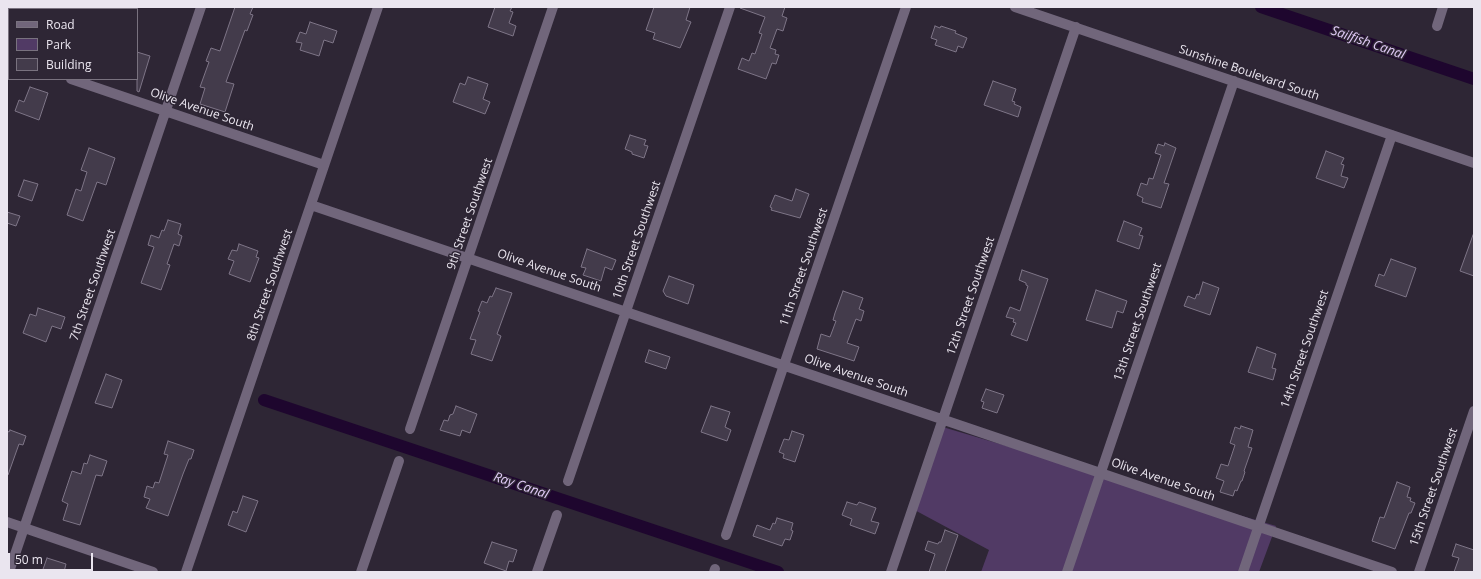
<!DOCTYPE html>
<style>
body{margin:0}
#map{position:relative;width:1481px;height:579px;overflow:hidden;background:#2e2635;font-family:"Open Sans",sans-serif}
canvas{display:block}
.frame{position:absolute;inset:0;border:8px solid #eae5ef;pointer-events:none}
.legend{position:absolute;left:8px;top:8px;width:130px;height:72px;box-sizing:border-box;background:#2e2635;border:1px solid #79727f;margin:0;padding:5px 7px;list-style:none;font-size:12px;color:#eae5ef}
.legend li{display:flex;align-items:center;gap:8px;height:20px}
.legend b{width:20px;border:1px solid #79727f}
.scale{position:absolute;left:8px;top:553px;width:85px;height:18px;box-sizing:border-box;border:2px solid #eae5ef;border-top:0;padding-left:5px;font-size:12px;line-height:14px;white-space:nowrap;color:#eae5ef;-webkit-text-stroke:3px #2e2635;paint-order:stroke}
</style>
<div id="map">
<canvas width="1481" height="579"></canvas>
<div class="frame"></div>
<ul class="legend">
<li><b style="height:5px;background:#71667b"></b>Road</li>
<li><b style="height:11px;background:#513a65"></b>Park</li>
<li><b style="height:11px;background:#433b4b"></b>Building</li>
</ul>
<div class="scale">50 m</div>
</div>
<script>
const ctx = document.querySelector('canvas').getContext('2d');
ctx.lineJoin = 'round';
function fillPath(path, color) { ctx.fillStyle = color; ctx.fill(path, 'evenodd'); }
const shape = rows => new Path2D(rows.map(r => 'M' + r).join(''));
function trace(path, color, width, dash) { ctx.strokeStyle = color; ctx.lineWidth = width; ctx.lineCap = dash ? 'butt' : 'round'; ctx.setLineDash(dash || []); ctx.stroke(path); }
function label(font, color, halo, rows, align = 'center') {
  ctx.font = font + ' "Open Sans",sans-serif'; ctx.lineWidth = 3; ctx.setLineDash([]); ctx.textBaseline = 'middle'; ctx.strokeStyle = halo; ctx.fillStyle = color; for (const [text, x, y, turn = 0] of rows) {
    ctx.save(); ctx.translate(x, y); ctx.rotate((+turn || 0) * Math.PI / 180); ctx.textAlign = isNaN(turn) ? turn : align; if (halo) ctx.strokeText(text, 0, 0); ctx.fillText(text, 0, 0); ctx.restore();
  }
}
fillPath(shape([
 [936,425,1276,526,1259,572,981,572,989,550,909,507]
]), '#513a65');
trace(shape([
 [1261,7,1474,79],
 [264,400,778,572]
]), '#1e062e', 12);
const building = shape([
 [235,7,253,7,250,14,253,15,247,31,245,30,226,82,234,84,225,112,200,104,205,88,200,87,209,62,206,61,211,48,220,51,235,7],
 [495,7,512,7,510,11,513,12,509,23,516,26,513,36,488,27,495,7],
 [654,7,690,7,686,20,691,22,680,48,653,39,655,33,646,30,654,7],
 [740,7,785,7,782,16,787,18,783,31,777,29,770,48,776,50,775,54,779,55,776,64,772,63,766,79,738,69,742,58,749,61,752,53,755,54,762,34,759,33,765,17,740,8,740,7],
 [310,22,337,31,333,43,324,40,319,56,300,50,302,43,296,42,300,32,306,34,310,22],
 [935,26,940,28,941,26,956,31,955,33,967,38,963,48,958,46,956,52,935,45,937,40,931,38,935,26],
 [137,52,150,56,139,92,137,91,137,52],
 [468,77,488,84,483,99,490,102,485,114,453,102,460,83,465,85,468,77],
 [993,81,1016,89,1012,101,1015,102,1014,104,1021,107,1018,117,984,105,993,81],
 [30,87,48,93,39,120,15,111,19,100,24,102,30,87],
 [630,135,646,140,644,145,648,146,644,158,632,154,632,152,625,149,630,135],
 [1165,143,1176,148,1164,183,1169,184,1161,208,1142,202,1143,198,1137,195,1141,183,1147,185,1149,178,1153,179,1161,155,1155,153,1158,144,1164,146,1165,143],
 [89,148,115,158,106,185,97,182,83,221,67,215,76,189,81,191,87,172,81,170,89,148],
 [1326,151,1344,158,1341,164,1344,165,1341,176,1348,178,1344,188,1316,178,1326,151],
 [24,180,38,184,32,201,18,196,24,180],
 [796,189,809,194,800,218,771,210,772,208,770,207,775,195,792,201,796,189],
 [7,212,20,216,16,226,7,223,7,212],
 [168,220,181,224,178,234,182,236,179,246,174,244,167,264,170,265,161,290,141,283,154,247,148,245,151,235,159,238,162,230,164,231,168,220],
 [1124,221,1142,228,1139,235,1143,236,1139,249,1117,241,1124,221],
 [1473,235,1474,235,1474,276,1460,271,1473,235],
 [239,244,258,251,256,257,259,258,250,282,229,274,234,261,228,259,232,250,237,251,239,244],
 [587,249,616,260,612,270,605,267,601,281,583,275,586,268,581,267,587,249],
 [1391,259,1416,268,1406,297,1375,286,1379,274,1384,276,1391,259],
 [1022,270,1048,279,1027,341,1011,335,1016,323,1013,322,1014,319,1006,317,1010,307,1020,311,1028,286,1026,285,1026,283,1019,280,1022,270],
 [669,276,694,285,688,304,666,296,663,291,669,276],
 [1203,282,1219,288,1210,315,1184,306,1188,296,1195,299,1197,294,1199,295,1203,282],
 [496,288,512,293,497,334,501,336,492,361,471,354,476,340,470,339,480,312,478,311,482,301,487,303,490,296,492,297,496,288],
 [1096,290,1127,301,1123,313,1117,311,1112,328,1086,320,1096,290],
 [843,291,863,298,859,309,864,311,861,321,856,319,847,343,859,347,854,361,817,349,821,334,830,337,836,321,833,320,835,313,843,291],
 [38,308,65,317,61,329,52,326,46,342,23,333,30,314,36,316,38,308],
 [1257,347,1276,354,1272,368,1276,369,1273,380,1248,372,1257,347],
 [649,350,670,357,666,369,645,362,649,350],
 [106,374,122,380,112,408,95,403,106,374],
 [986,389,1004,395,997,413,982,408,984,402,981,401,986,389],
 [456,406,477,414,470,433,462,430,460,436,440,430,444,420,448,421,450,415,453,414,456,406],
 [711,406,730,412,725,427,731,430,727,441,701,432,711,406],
 [1241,426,1253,430,1248,447,1252,448,1244,471,1245,472,1242,481,1241,481,1237,491,1235,490,1233,496,1220,492,1224,481,1216,478,1221,464,1228,466,1235,445,1230,443,1235,427,1240,429,1241,426],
 [10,430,26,436,23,445,19,444,8,475,7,474,7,431,9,432,10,430],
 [792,431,804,435,795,462,783,458,784,454,779,452,784,439,789,440,792,431],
 [168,441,194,450,191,459,189,459,183,474,168,516,146,508,150,499,144,497,147,486,153,488,155,482,159,483,168,455,164,454,168,441],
 [90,455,107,461,102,476,96,475,80,525,63,520,68,504,62,501,72,471,81,474,84,463,87,464,90,455],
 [1397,482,1410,487,1407,497,1411,498,1410,501,1415,503,1411,513,1409,513,1395,549,1372,541,1380,517,1384,518,1397,482],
 [243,496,258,501,246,532,228,525,233,511,237,513,243,496],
 [847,502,857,505,859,502,876,508,871,521,879,523,875,534,850,525,852,519,842,515,847,502],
 [777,518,793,523,791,530,793,531,790,540,785,539,782,546,753,536,757,525,770,530,773,523,775,524,777,518],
 [945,530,958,535,945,572,929,572,935,554,925,550,928,541,938,544,939,542,941,542,945,530],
 [492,542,517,550,513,562,509,561,506,571,484,563,492,542],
 [1456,544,1474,550,1474,572,1454,572,1459,558,1452,556,1456,544],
 [47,558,66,564,64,572,42,572,47,558]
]);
fillPath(building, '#433b4b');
trace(building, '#7e7587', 1);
trace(shape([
 [1015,7,1474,163],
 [24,9,25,7],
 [1437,26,1443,7],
 [7,60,9,54],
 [71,79,324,165],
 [311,205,1392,572],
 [410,429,553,7],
 [568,481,730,7],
 [7,522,153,572],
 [726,535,906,7],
 [9,572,201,7],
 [186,572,378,7],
 [361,572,399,461],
 [537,572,557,515],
 [714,572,715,569],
 [891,572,1076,27],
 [1067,572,1234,81],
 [1243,572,1392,135],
 [1419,572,1474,411]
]), '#71667b', 10);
label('12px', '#eae5ef', '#2e2635', [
 ["Sunshine Boulevard South",1249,73,19],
 ["Olive Avenue South",202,110,19],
 ["9th Street Southwest",470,214,-71],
 ["10th Street Southwest",637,240,-71],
 ["11th Street Southwest",804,267,-71],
 ["Olive Avenue South",549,271,19],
 ["7th Street Southwest",93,285,-71],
 ["8th Street Southwest",270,285,-71],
 ["12th Street Southwest",971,296,-71],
 ["13th Street Southwest",1138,322,-71],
 ["14th Street Southwest",1305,349,-71],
 ["Olive Avenue South",856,376,19],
 ["Olive Avenue South",1163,480,19],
 ["15th Street Southwest",1434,487,-71]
]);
label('italic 13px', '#e1cbf7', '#2e2635', [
 ["Sailfish Canal",1368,43,19],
 ["Ray Canal",521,486,19]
]);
</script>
